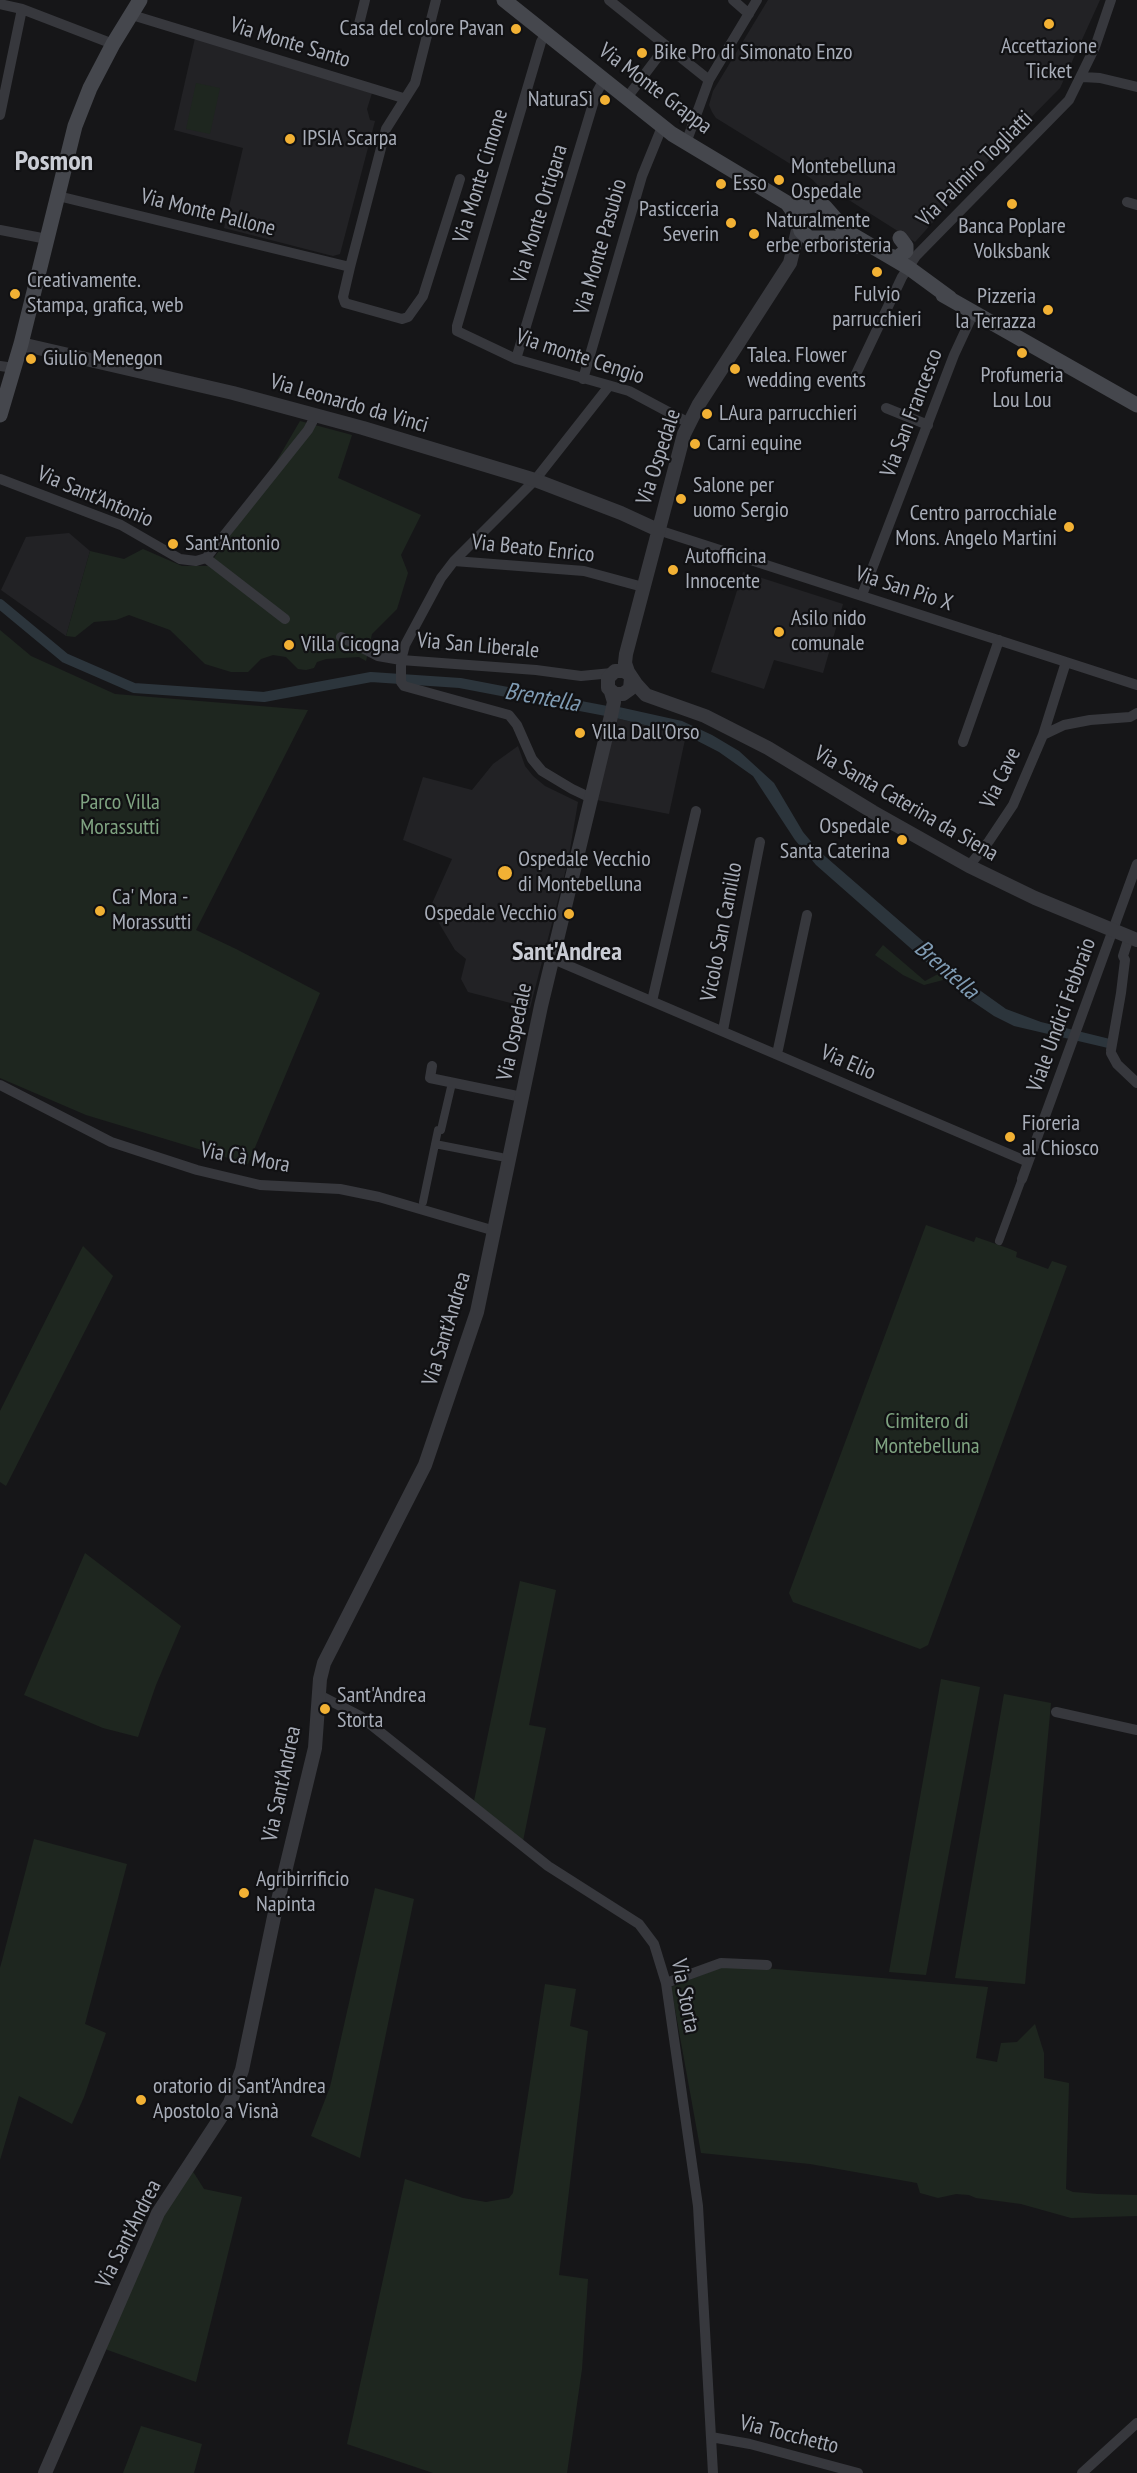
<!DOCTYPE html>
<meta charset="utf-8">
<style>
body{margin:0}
canvas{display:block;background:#161618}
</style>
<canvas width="1137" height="2473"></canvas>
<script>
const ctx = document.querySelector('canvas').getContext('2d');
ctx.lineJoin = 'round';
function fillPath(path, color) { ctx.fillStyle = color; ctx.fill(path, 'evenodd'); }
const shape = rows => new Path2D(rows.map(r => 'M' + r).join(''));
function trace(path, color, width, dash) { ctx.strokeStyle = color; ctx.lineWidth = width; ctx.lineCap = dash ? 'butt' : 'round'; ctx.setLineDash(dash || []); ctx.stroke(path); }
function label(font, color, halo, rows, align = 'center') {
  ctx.font = font + ' "PT Sans Narrow",sans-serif'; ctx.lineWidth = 4.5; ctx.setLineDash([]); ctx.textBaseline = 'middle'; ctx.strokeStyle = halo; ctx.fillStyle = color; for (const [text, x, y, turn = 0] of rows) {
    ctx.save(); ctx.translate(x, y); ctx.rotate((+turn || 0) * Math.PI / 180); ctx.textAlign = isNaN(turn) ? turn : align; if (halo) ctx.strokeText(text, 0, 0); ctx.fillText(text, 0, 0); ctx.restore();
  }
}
fillPath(shape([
 [768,0,1100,0,1060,88,992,157,915,242,841,195,829,189,821,189,813,180,797,168,716,118,712,112,709,105,713,91],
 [195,38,372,93,367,109,370,120,375,121,340,254,333,256,224,228,243,148,174,130],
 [69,533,90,551,66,636,1,590,26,537],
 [743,572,843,604,823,673,774,660,764,689,711,672],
 [616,718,686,735,669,814,597,800],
 [518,746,525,766,533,776,545,786,578,802,568,861,530,1008,468,992,461,979,466,959,455,950,430,908,452,859,403,840,423,777,472,790,493,764]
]), '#222225');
fillPath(shape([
 [196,83,220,88,210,134,186,129],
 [300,421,352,435,338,478,421,515,401,555,408,573,397,609,372,634,366,661,359,657,326,659,317,662,314,668,306,670,298,669,286,657,273,655,261,659,248,672,231,672,205,664,170,630,129,615,116,620,94,622,75,637,66,636,90,551,124,559,143,549,182,566,208,566,245,515],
 [0,630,31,656,115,694,308,710,196,930,236,949,320,993,248,1164,86,1115,0,1078],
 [883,945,925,981,940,973,947,979,924,985,903,975,875,955],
 [926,1225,974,1242,976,1237,1010,1249,1017,1252,1016,1257,1048,1269,1052,1261,1067,1266,928,1645,920,1649,793,1602,789,1593],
 [83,1246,113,1276,6,1486,0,1482,0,1411],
 [85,1553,181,1626,156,1685,138,1737,103,1728,24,1695],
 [520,1581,556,1590,529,1725,546,1728,523,1841,474,1801],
 [941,1679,980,1687,926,1975,889,1972],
 [1004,1694,1051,1703,1025,1984,955,1978],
 [34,1839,127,1864,85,2024,106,2033,84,2097,72,2124,19,2096,0,2160,0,1968],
 [375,1888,414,1899,360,2158,311,2136,330,2087],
 [720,1968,764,1968,988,1987,976,2058,997,2062,1001,2043,1017,2042,1035,2024,1044,2053,1044,2078,1069,2083,1066,2189,1073,2192,1098,2194,1137,2195,1137,2216,1071,2218,1021,2204,976,2198,969,2195,956,2194,938,2198,920,2193,917,2183,810,2164,701,2153,671,1987],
 [545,1984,576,1989,570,2026,588,2031,559,2275,588,2279,582,2369,567,2473,433,2473,347,2444,405,2179,463,2198,486,2202,509,2198,513,2193],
 [192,2170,204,2189,242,2197,196,2382,105,2349,163,2217],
 [141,2426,202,2444,194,2473,123,2473]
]), '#1e261f');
fillPath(shape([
 [619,707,682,721,712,735,739,751,774,783,803,832,819,851,978,989,1006,1009,1041,1022,1110,1039,1108,1048,1014,1026,994,1016,966,997,816,865,795,840,753,776,719,752,686,735,616,718]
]), '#2c353c');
trace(shape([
 [0,604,65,658,134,688,264,697,371,677,460,683,617,713]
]), '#2c353c', 10);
trace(shape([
 [435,1144,501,1157],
 [423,1202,438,1130,441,1130,452,1083],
 [999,1241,1022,1179]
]), '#37383d', 8);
trace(shape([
 [609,0,709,80],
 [733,0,749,14],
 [0,4,22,9,113,44],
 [132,15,403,98],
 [358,28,365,0],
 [546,33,541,42,457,326,457,331,516,359,629,391,689,423],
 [1083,77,1100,78,1137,87],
 [626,99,666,46],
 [0,115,22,9],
 [686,143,709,80,757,0],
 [58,196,350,267,386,129,415,83,436,0],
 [1127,202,1137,205],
 [0,230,47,239],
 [350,267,343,297,345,303,402,319,408,317,423,296,460,179],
 [516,359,596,94,603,81],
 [0,366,14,368],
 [856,374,902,277,916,256,1069,100,1095,47,1111,0],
 [583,379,642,176,662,127],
 [886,408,928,425],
 [0,479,121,525,180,559,196,561,206,558,308,430,316,415],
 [658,530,1137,685],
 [206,558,285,619],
 [454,561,584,571,643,587],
 [862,595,954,355,974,312],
 [341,637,378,656,401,660,536,670,581,676,612,673],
 [1043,735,1064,725,1090,720,1130,717,1137,713],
 [963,742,999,640],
 [591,798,572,789,542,771,532,759,517,725,509,715,404,686,401,682,401,660,405,645,441,578,454,561,535,480,609,386],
 [969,866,989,841,1013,805,1043,735,1066,662],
 [553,959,1028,1162],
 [652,1001,696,811],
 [723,1030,760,842],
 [1111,1050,1121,993,1125,960,1123,956,1129,937],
 [1111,1053,1117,1064,1137,1083],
 [777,1054,807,915],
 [432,1066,430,1078,522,1097],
 [0,1085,111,1142,197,1170,260,1185,340,1189,379,1197,495,1231],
 [1022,1179,1137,864],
 [319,1695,360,1716,548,1866,639,1924,654,1944,666,1983,698,2206,713,2473],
 [1056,1712,1137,1730],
 [666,1983,721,1963,767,1965],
 [711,2437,750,2444,858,2473],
 [1082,2473,1137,2423]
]), '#37383d', 10);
trace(shape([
 [799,226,790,263,699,404,684,434,626,654,625,663,628,672,636,684,646,695,705,716,768,748,873,812,969,866,1035,898,1137,940],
 [21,344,233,393,363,428,535,480,621,513,658,530],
 [630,675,624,671,615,671,608,678,608,688,615,694,623,694,630,689,631,678],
 [45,2473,158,2213,230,2103,242,2070,274,1917,315,1748,320,1679,324,1663,425,1465,477,1312,541,1006,611,716,614,702,611,692]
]), '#37383d', 14);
trace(shape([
 [504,0,672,134,787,203,804,207,814,205,825,207,846,231,909,268,950,298],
 [787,203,797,217,801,231,809,238,834,238,857,246],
 [890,256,897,258,906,251,906,246,900,238],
 [943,295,1137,405],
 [0,415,21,344,75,126,90,88,113,44,140,0]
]), '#45474d', 15);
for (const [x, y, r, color] of [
 [1049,24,6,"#f2b134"],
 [516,29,6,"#f2b134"],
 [642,53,6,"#f2b134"],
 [605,100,6,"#f2b134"],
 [290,139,6,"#f2b134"],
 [779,180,6,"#f2b134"],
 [721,184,6,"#f2b134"],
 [1012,204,6,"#f2b134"],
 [731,223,6,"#f2b134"],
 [754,234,6,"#f2b134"],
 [877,272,6,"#f2b134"],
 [15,294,6,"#f2b134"],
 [1048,310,6,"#f2b134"],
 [1022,353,6,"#f2b134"],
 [31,359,6,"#f2b134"],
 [735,369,6,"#f2b134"],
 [707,414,6,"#f2b134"],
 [695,444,6,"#f2b134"],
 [681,499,6,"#f2b134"],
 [1069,527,6,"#f2b134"],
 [173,544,6,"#f2b134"],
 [673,570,6,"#f2b134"],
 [779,632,6,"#f2b134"],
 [289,645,6,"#f2b134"],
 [580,733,6,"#f2b134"],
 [902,840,6,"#f2b134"],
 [505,873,8,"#f2b134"],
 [100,911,6,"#f2b134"],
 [569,914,6,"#f2b134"],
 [1010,1137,6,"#f2b134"],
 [325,1709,6,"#f2b134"],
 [244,1893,6,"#f2b134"],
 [141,2100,6,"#f2b134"]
]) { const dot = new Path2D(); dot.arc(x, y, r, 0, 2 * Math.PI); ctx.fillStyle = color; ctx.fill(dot); trace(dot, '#111113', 2); }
label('22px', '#a8adb8', '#111113', [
 ["Casa del colore Pavan",504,29,"right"],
 ["Accettazione",1049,47,"center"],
 ["Ticket",1049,72,"center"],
 ["Bike Pro di Simonato Enzo",654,53],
 ["NaturaSì",593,100,"right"],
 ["IPSIA Scarpa",302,139],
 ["Montebelluna",791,167],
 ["Ospedale",791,192],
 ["Esso",733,184],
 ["Pasticceria",719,210,"right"],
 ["Severin",719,235,"right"],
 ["Naturalmente",766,221],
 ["erbe erboristeria",766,246],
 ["Banca Poplare",1012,227,"center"],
 ["Volksbank",1012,252,"center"],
 ["Creativamente.",27,281],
 ["Stampa, grafica, web",27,306],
 ["Fulvio",877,295,"center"],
 ["parrucchieri",877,320,"center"],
 ["Pizzeria",1036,297,"right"],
 ["la Terrazza",1036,322,"right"],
 ["Talea. Flower",747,356],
 ["wedding events",747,381],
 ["Giulio Menegon",43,359],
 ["Profumeria",1022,376,"center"],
 ["Lou Lou",1022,401,"center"],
 ["LAura parrucchieri",719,414],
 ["Carni equine",707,444],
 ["Salone per",693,486],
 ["uomo Sergio",693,511],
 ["Centro parrocchiale",1057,514,"right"],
 ["Mons. Angelo Martini",1057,539,"right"],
 ["Sant'Antonio",185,544],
 ["Autofficina",685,557],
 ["Innocente",685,582],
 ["Asilo nido",791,619],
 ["comunale",791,644],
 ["Villa Cicogna",301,645],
 ["Villa Dall'Orso",592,733],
 ["Ospedale",890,827,"right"],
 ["Santa Caterina",890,852,"right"],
 ["Ospedale Vecchio",518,860],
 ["di Montebelluna",518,885],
 ["Ca' Mora -",112,898],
 ["Morassutti",112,923],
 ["Ospedale Vecchio",557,914,"right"],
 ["Fioreria",1022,1124],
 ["al Chiosco",1022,1149],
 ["Sant'Andrea",337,1696],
 ["Storta",337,1721],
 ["Agribirrificio",256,1880],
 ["Napinta",256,1905],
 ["oratorio di Sant'Andrea",153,2087],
 ["Apostolo a Visnà",153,2112]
], 'left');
label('22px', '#a8adb8', '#111113', [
 ["Via Monte Santo",290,43,17],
 ["Via Monte Grappa",655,89,37],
 ["Via Palmiro Togliatti",975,169,-45],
 ["Via Monte Cimone",481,176,-73],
 ["Via Monte Pallone",208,213,14],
 ["Via Monte Ortigara",540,214,-73],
 ["Via Monte Pasubio",601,247,-74],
 ["Via monte Cengio",580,357,18],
 ["Via Leonardo da Vinci",349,404,16],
 ["Via San Francesco",912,413,-69],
 ["Via Ospedale",659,457,-72],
 ["Via Sant'Antonio",95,497,23],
 ["Via Beato Enrico",533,549,6],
 ["Via San Pio X",904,589,18],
 ["Via San Liberale",478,646,5],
 ["Via Cave",1001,778,-64],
 ["Via Santa Caterina da Siena",906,804,30],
 ["Vicolo San Camillo",722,932,-79],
 ["Viale Undici Febbraio",1062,1015,-70],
 ["Via Ospedale",515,1032,-78],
 ["Via Elio",848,1063,23],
 ["Via Cà Mora",245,1158,10],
 ["Via Sant'Andrea",447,1329,-73],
 ["Via Sant'Andrea",282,1784,-78],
 ["Via Storta",685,1996,79],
 ["Via Sant'Andrea",129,2234,-63],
 ["Via Tocchetto",789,2435,14]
]);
label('22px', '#7fa381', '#111113', [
 ["Parco Villa",120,803],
 ["Morassutti",120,828],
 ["Cimitero di",927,1422],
 ["Montebelluna",927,1447]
]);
label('italic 24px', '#7f9bb3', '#111113', [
 ["Brentella",542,698,10],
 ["Brentella",946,970,41]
]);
label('bold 26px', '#c9ccd4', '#111113', [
 ["Sant'Andrea",567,953]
]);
label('bold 28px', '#c9ccd4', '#111113', [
 ["Posmon",54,162]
]);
</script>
